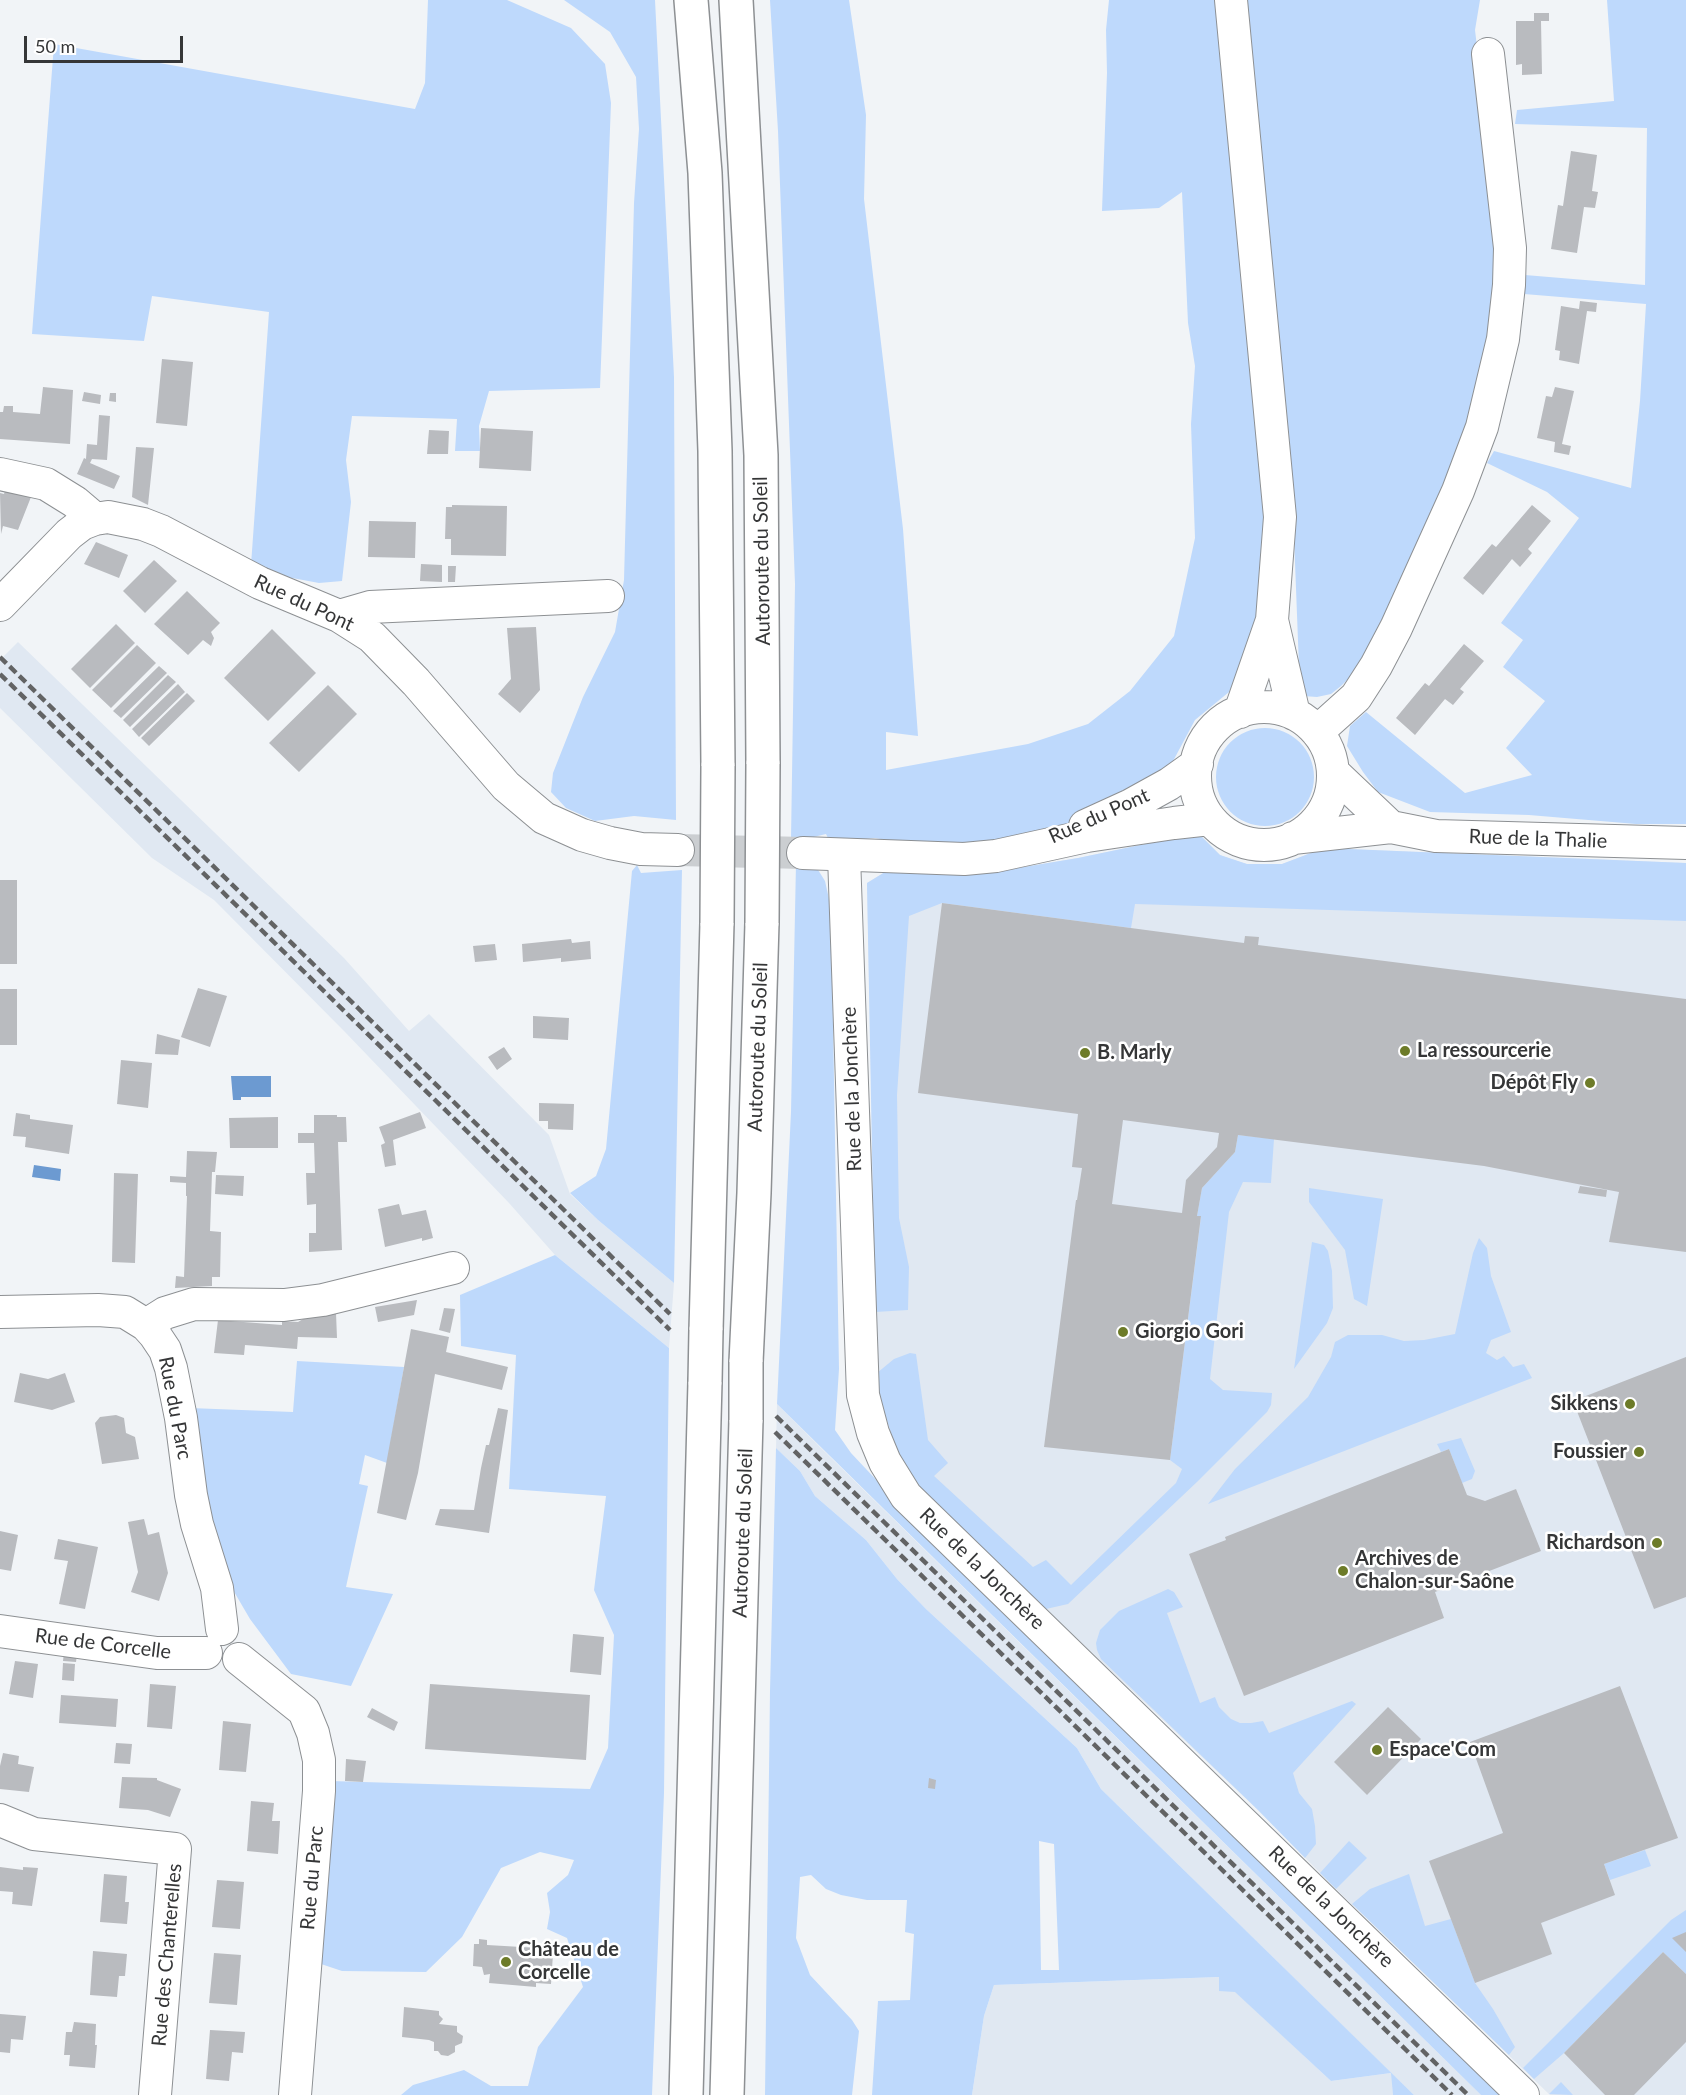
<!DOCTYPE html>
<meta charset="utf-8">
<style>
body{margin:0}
#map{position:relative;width:1686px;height:2095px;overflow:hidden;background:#f1f4f7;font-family:Lato,sans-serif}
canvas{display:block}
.scale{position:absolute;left:24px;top:36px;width:159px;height:27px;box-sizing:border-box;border:3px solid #353637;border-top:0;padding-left:8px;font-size:18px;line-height:21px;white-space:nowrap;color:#353637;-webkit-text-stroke:4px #fff;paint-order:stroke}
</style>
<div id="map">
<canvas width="1686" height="2095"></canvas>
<div class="scale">50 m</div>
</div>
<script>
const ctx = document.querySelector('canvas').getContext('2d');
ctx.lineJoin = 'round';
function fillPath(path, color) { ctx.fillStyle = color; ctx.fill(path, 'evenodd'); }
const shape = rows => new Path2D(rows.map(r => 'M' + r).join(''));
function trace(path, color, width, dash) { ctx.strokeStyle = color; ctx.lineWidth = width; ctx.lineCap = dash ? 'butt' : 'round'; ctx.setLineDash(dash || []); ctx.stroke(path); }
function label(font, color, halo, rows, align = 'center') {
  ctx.font = font + ' Lato,sans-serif'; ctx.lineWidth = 5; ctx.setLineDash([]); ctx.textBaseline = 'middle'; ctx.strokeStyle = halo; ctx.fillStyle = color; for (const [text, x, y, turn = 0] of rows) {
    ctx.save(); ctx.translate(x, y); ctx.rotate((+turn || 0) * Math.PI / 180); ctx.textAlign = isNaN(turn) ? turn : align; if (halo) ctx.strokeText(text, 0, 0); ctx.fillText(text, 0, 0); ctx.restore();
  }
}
fillPath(shape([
 [18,642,344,958,409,1031,429,1014,549,1135,570,1194,598,1220,674,1283,669,1348,555,1255,509,1203,345,1032,214,900,152,858,0,708,0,660],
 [1198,833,1220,855,1247,864,1282,864,1324,848,1686,863,1686,2095,1550,2095,1336,1889,1258,1810,920,1490,877,1373,867,883,885,872,917,874,982,874,1078,858],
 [777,1404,820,1447,1481,2095,1414,2095,1392,2074,1393,2095,972,2095,984,2016,994,1985,1220,1977,1331,2081,1391,2073,1101,1789,1077,1748,926,1609,897,1579,866,1540,815,1496,800,1471,776,1448]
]), '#e0e8f2');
fillPath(shape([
 [428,0,507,0,571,28,605,64,611,103,600,388,489,391,479,426,480,451,455,451,457,419,352,416,346,460,351,502,342,581,319,583,271,574,251,565,269,312,152,296,144,341,32,334,54,44,415,109,425,83],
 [564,0,655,0,674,377,676,820,634,816,595,821,566,808,551,792,553,773,583,697,615,632,624,580,634,203,639,129,636,77,610,32],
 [770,0,849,0,866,115,864,199,903,529,918,736,886,732,886,770,1028,744,1088,724,1130,691,1174,636,1195,538,1191,424,1195,366,1188,323,1182,192,1159,208,1102,211,1107,73,1106,30,1109,0,1218,0,1262,428,1266,565,1257,614,1237,676,1229,692,1195,720,1172,763,1157,775,1069,826,1026,839,976,843,909,844,875,838,830,842,826,834,797,841,791,839,795,584,778,131],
 [1242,0,1480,0,1475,30,1495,199,1496,239,1493,295,1484,364,1464,438,1442,498,1371,645,1356,671,1341,686,1331,694,1317,697,1303,696,1299,667,1293,510],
 [1607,0,1686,0,1686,824,1636,824,1529,815,1430,812,1378,792,1363,772,1347,746,1350,726,1366,712,1465,793,1532,775,1506,748,1545,701,1503,667,1523,640,1501,623,1579,518,1547,492,1487,463,1494,451,1631,488,1640,401,1646,304,1524,294,1525,275,1645,285,1647,128,1515,124,1517,110,1614,101],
 '1216 777a49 49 0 1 1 98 0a49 49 0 1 1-98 0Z',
 [1198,833,1220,855,1247,864,1282,864,1324,848,1686,863,1686,921,1135,904,1131,928,942,903,909,916,897,1095,899,1218,909,1267,908,1310,875,1312,867,883,885,872,917,874,982,874,1078,858],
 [796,863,815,865,825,881,831,908,839,1369,835,1430,851,1453,960,1569,1510,2095,1481,2095,777,1404,791,1112],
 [637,865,641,873,682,870,674,1283,598,1220,570,1193,596,1176,606,1149,632,871],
 [1238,1135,1274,1139,1271,1183,1243,1182,1229,1212,1210,1379,1223,1390,1272,1393,1271,1405,1267,1412,1198,1481,1068,1604,1046,1609,920,1490,902,1466,879,1397,877,1373,894,1359,910,1353,916,1354,928,1440,948,1463,934,1476,1033,1567,1046,1560,1071,1585,1176,1483,1182,1469,1170,1460,1201,1217,1197,1216,1202,1188,1235,1152],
 [1309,1188,1383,1199,1367,1306,1354,1299,1345,1250,1309,1202],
 [1479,1238,1487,1248,1491,1276,1511,1332,1491,1340,1486,1353,1497,1360,1504,1356,1513,1367,1524,1364,1532,1378,1208,1504,1235,1469,1308,1397,1331,1357,1335,1342,1348,1335,1382,1335,1404,1341,1424,1340,1455,1334,1473,1253],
 [1312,1242,1324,1245,1328,1251,1332,1271,1333,1308,1327,1323,1294,1369],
 [555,1255,669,1348,664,1793,652,2095,401,2095,413,2085,464,2070,491,2086,528,2086,538,2047,583,1987,567,1938,547,1929,550,1912,547,1893,568,1875,574,1860,540,1852,501,1868,462,1937,426,1972,342,1971,318,1963,331,1781,590,1789,608,1748,614,1635,594,1590,606,1496,509,1489,516,1355,461,1346,460,1295],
 [297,1361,404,1367,387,1463,365,1455,359,1484,368,1486,346,1587,393,1594,351,1686,291,1674,250,1619,226,1578,209,1524,190,1408,293,1412],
 [1461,1438,1475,1471,1472,1479,1462,1483,1449,1449,1441,1452,1437,1444],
 [776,1448,800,1471,815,1496,866,1540,897,1579,926,1609,1077,1748,1101,1789,1414,2095,1393,2095,1391,2073,1331,2081,1235,1992,1219,1991,1219,1977,994,1985,984,2016,972,2095,872,2095,878,2001,910,2000,914,1934,905,1932,907,1900,867,1900,841,1895,826,1889,811,1875,800,1877,796,1938,810,1975,852,2020,859,2031,852,2095,765,2095,770,1691],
 [1039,1841,1054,1844,1059,1970,1041,1970],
 [1168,1589,1174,1592,1183,1607,1167,1613,1200,1703,1215,1697,1219,1707,1231,1719,1240,1723,1251,1723,1263,1721,1269,1733,1352,1701,1356,1704,1293,1773,1299,1793,1312,1809,1315,1826,1316,1844,1305,1858,1258,1810,1101,1659,1097,1650,1096,1643,1100,1630,1119,1611],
 [1349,1841,1367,1858,1336,1889,1320,1873],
 [1645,1850,1651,1866,1610,1880,1604,1864],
 [1409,1874,1425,1926,1451,1919,1475,1983,1493,2009,1515,2047,1509,2055,1352,1904,1370,1889],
 [1686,1910,1686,1974,1663,1952,1564,2053,1534,2079,1523,2068,1671,1920],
 [1561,2082,1573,2095,1549,2094]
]), '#bed9fc');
fillPath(shape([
 [231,1076,271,1076,271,1097,241,1097,241,1100,233,1100],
 [34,1165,61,1169,60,1181,32,1177]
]), '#6c9ad1');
fillPath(shape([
 [1534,13,1549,13,1549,21,1541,21,1542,74,1522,75,1522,64,1516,65,1516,21,1534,21],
 [1571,151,1597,155,1592,191,1598,192,1595,208,1584,207,1577,253,1551,249,1558,205,1563,206],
 [1580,301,1597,303,1596,312,1587,311,1579,364,1559,360,1560,351,1555,350,1561,306,1579,309],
 [162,359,193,362,187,426,156,423],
 [43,387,73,390,70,444,0,439,0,412,3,412,4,406,13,406,13,412,40,414],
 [1555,387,1574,391,1562,444,1571,446,1569,455,1554,452,1555,442,1537,438,1546,396,1552,397],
 [84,392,101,395,100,404,82,401],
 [110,393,116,393,116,402,109,401],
 [99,415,110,416,107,460,92,459,90,463,120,476,114,489,77,474,84,458,86,459,87,444,97,445],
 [481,428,533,431,531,471,479,468],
 [429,430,449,431,448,454,427,454],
 [136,447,154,448,148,505,132,497],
 [6,487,31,497,18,530,3,526,1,534,0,493,4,494],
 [452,505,507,506,506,556,451,555,451,539,445,539,446,507,452,507],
 [1532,505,1551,521,1528,549,1532,553,1520,567,1512,559,1483,595,1463,578,1492,544,1496,547],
 [369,521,416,522,415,558,368,557],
 [96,542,128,555,119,578,84,564],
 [154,560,177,581,145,613,123,591],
 [421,564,442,565,442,582,420,581],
 [448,566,456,566,455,582,448,582],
 [187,591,220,623,211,632,214,638,211,646,203,640,188,655,154,624],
 [116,624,135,643,90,688,71,669],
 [536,627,540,690,520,713,498,694,511,679,507,628],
 [272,629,316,673,268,721,224,678],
 [1464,644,1484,661,1460,689,1464,692,1453,705,1445,699,1415,735,1396,718,1425,683,1429,686],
 [137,645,156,663,111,708,92,690],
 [159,666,167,673,121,718,113,711],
 [168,675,176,682,130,727,123,720],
 [178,684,185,692,139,737,132,729],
 [328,685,357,714,299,772,269,743],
 [187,693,195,701,149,746,141,738],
 [0,880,17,880,17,964,0,964],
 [942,903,1244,943,1245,936,1259,937,1258,945,1686,999,1686,1252,1609,1242,1619,1192,1484,1166,1238,1135,1235,1152,1202,1188,1197,1216,1201,1216,1170,1460,1044,1447,1076,1200,1077,1200,1082,1168,1072,1167,1078,1114,918,1093],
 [1123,1120,1219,1133,1217,1147,1186,1180,1182,1213,1112,1204],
 [571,939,572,943,590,941,591,959,561,962,561,958,523,962,522,944],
 [495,944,497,960,475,962,473,946],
 [198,988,227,996,210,1047,181,1037],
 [0,989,17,989,17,1045,0,1045],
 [533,1016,569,1018,568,1040,533,1038],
 [157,1034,180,1040,178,1055,155,1054],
 [504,1047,512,1059,497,1070,488,1057],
 [121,1060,152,1063,148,1108,117,1104],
 [539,1103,574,1104,573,1130,548,1129,548,1121,539,1121],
 [420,1112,426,1128,393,1140,396,1165,385,1167,381,1145,385,1143,379,1127],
 [16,1113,30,1115,30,1119,73,1125,69,1154,25,1147,26,1137,13,1136],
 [314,1115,337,1115,337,1117,346,1117,347,1142,338,1142,342,1250,309,1252,309,1233,316,1233,316,1204,307,1205,306,1173,315,1173,314,1143,298,1143,298,1133,314,1133],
 [278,1117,278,1148,230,1148,229,1118],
 [187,1151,217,1152,215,1172,212,1172,210,1231,221,1232,220,1277,212,1277,212,1286,175,1288,176,1276,184,1277,187,1196,186,1196,186,1183,170,1182,170,1176,186,1177],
 [114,1173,138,1174,135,1263,112,1262],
 [216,1175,244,1176,243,1196,215,1194],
 [1580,1186,1607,1190,1606,1197,1578,1193],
 [399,1204,402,1215,426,1210,433,1238,422,1241,422,1238,385,1247,378,1209],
 [417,1300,414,1315,378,1322,375,1307],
 [444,1308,455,1309,450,1333,439,1330],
 [336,1313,337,1338,298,1337,297,1349,245,1345,244,1355,214,1353,218,1320,282,1325,282,1321,298,1322,303,1319],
 [411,1329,449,1337,446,1352,508,1367,502,1390,435,1374,418,1473,406,1520,377,1513],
 [1686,1357,1686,1597,1654,1609,1573,1401],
 [20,1373,48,1379,65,1373,75,1402,52,1410,14,1402],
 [498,1408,508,1410,489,1533,435,1525,440,1509,474,1510,481,1468,486,1445,489,1445],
 [116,1415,124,1418,126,1433,135,1437,139,1459,102,1464,95,1423,100,1417],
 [1449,1449,1467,1495,1485,1501,1516,1489,1541,1551,1435,1592,1444,1618,1244,1696,1189,1554,1226,1540,1225,1537],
 [144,1519,148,1535,159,1532,168,1573,159,1601,131,1592,138,1572,128,1522],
 [0,1531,18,1535,11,1571,0,1569],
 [58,1539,98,1547,85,1609,59,1604,68,1561,54,1559],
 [573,1634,604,1637,601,1675,570,1672],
 [64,1652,77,1654,76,1662,63,1661],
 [15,1661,38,1664,33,1698,9,1694],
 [63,1663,75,1664,74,1681,62,1680],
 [150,1684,176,1686,172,1729,147,1727],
 [430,1684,590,1695,586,1760,425,1749],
 [1620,1686,1678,1838,1604,1864,1615,1895,1541,1923,1552,1954,1475,1983,1429,1861,1503,1833,1470,1742],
 [61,1695,118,1699,116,1727,59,1723],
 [1388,1707,1421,1739,1367,1795,1334,1762],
 [372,1708,398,1722,394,1731,367,1717],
 [223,1721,251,1724,246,1772,219,1770],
 [116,1743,132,1744,130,1764,114,1763],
 [3,1753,19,1756,18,1764,34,1767,29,1792,0,1789,0,1766],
 [346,1759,366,1761,363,1782,345,1781],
 [122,1777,157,1778,157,1780,181,1789,170,1817,148,1810,119,1808],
 [929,1778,936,1780,935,1789,928,1788],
 [251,1801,274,1803,272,1821,280,1821,278,1854,247,1851],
 [0,1867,23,1870,23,1867,38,1868,32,1906,12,1904,13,1892,0,1891],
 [104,1874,127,1876,125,1902,129,1902,127,1924,100,1922],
 [217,1880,244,1882,240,1929,212,1927],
 [1686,1932,1686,1952,1672,1938],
 [479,1939,487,1940,487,1945,539,1948,539,1952,553,1954,551,1984,536,1983,536,1987,489,1983,490,1974,484,1975,482,1967,473,1966,474,1944,479,1944],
 [93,1951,127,1954,125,1976,119,1976,117,1997,90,1995],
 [1663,1952,1686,1974,1686,2042,1634,2095,1605,2095,1564,2053],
 [214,1953,241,1955,237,2005,209,2003],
 [404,2007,439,2011,439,2015,443,2019,439,2024,457,2026,457,2032,463,2036,462,2043,455,2046,455,2052,448,2056,441,2055,438,2051,434,2051,434,2042,429,2040,402,2037],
 [0,2014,26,2016,23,2040,11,2039,10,2053,0,2052],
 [74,2022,96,2024,95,2045,97,2045,95,2068,69,2066,70,2055,64,2055,66,2032,72,2032],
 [210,2030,245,2032,243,2053,232,2052,229,2081,206,2079]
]), '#b9bbbf');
trace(shape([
 [678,850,803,853]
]), '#cbced1', 32, [32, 16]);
const minor = shape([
 [1231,0,1280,517,1272,620,1240,712],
 [0,474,46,484,75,502,95,519],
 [0,605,69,534,82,524,95,519,108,517,143,524,161,531,260,583,339,616,372,637,416,682,506,786,544,818,582,835,610,843,641,849,678,850],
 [339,616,370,607,608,596],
 [1272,620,1294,714],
 '1195 776a69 69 0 1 1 138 0a69 69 0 1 1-138 0Z',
 [1317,732,1356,697,1376,666,1396,628,1458,491,1482,427,1503,339,1509,285,1510,248,1488,54],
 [1333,772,1391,827],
 [1085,826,1131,805,1169,784,1197,764],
 [1293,838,1391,827,1436,836,1686,843],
 [803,853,964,859,996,856,1087,836,1174,823,1210,819],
 [844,856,863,1395,873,1433,885,1462,906,1496,1523,2095],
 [0,1312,98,1310,125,1312,146,1325,155,1335,165,1350,171,1368,181,1418,191,1495,197,1524,217,1588,222,1629],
 [146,1325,165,1313,194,1304,284,1305,323,1300,453,1268],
 [0,1631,157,1653,206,1653],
 [239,1659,304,1711,313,1733,319,1760,319,1791,295,2095],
 [0,1820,34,1834,175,1849,155,2095]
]);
const highway = shape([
 [691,0,705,173,715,451,718,766],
 [736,0,761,455,763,764],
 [706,1330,717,923],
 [746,1362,754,1193,762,923],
 [686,2095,705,1382],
 [727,2095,746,1420]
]);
trace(minor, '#8d9093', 34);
trace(highway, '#8d9093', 36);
trace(minor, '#fff', 32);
trace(highway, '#fff', 33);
trace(shape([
 [0,657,670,1314],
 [0,674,670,1330],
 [776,1416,1468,2095],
 [775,1432,1452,2095]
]), '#626364', 4.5, [9, 4.5]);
const highwayBridge = shape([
 [717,923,718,766],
 [762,923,763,764],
 [705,1382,706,1330],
 [746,1420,746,1362]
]);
trace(highwayBridge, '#8d9093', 36, []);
trace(highwayBridge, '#fff', 33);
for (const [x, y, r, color] of [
 [1405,1051,6,"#6d7b28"],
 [1085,1053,6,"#6d7b28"],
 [1590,1083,6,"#6d7b28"],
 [1123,1332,6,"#6d7b28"],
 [1630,1404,6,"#6d7b28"],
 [1639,1452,6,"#6d7b28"],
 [1657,1543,6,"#6d7b28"],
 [1343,1571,6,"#6d7b28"],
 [1377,1750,6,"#6d7b28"],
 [506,1962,6,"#6d7b28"]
]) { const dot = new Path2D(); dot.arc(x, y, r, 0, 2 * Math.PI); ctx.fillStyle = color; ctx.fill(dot); trace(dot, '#fff', 2); }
label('20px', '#353637', '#fff', [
 ["Autoroute du Soleil",762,561,-91],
 ["Rue du Pont",304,603,25],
 ["Rue du Pont",1099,816,-24],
 ["Rue de la Thalie",1538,839,2],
 ["Autoroute du Soleil",758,1047,-88],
 ["Rue de la Jonchère",852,1089,-92],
 ["Rue du Parc",175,1408,79],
 ["Autoroute du Soleil",743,1533,-88],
 ["Rue de la Jonchère",982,1569,44],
 ["Rue de Corcelle",103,1644,7],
 ["Rue du Parc",312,1878,-85],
 ["Rue de la Jonchère",1331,1907,44],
 ["Rue des Chanterelles",167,1955,-85]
]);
label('bold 20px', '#353637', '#fff', [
 ["La ressourcerie",1417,1051],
 ["B. Marly",1097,1053],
 ["Dépôt Fly",1578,1083,"right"],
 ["Giorgio Gori",1135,1332],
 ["Sikkens",1618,1404,"right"],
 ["Foussier",1627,1452,"right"],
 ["Richardson",1645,1543,"right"],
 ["Archives de",1355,1559],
 ["Chalon-sur-Saône",1355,1582],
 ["Espace'Com",1389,1750],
 ["Château de",518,1950],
 ["Corcelle",518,1973]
], 'left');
</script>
